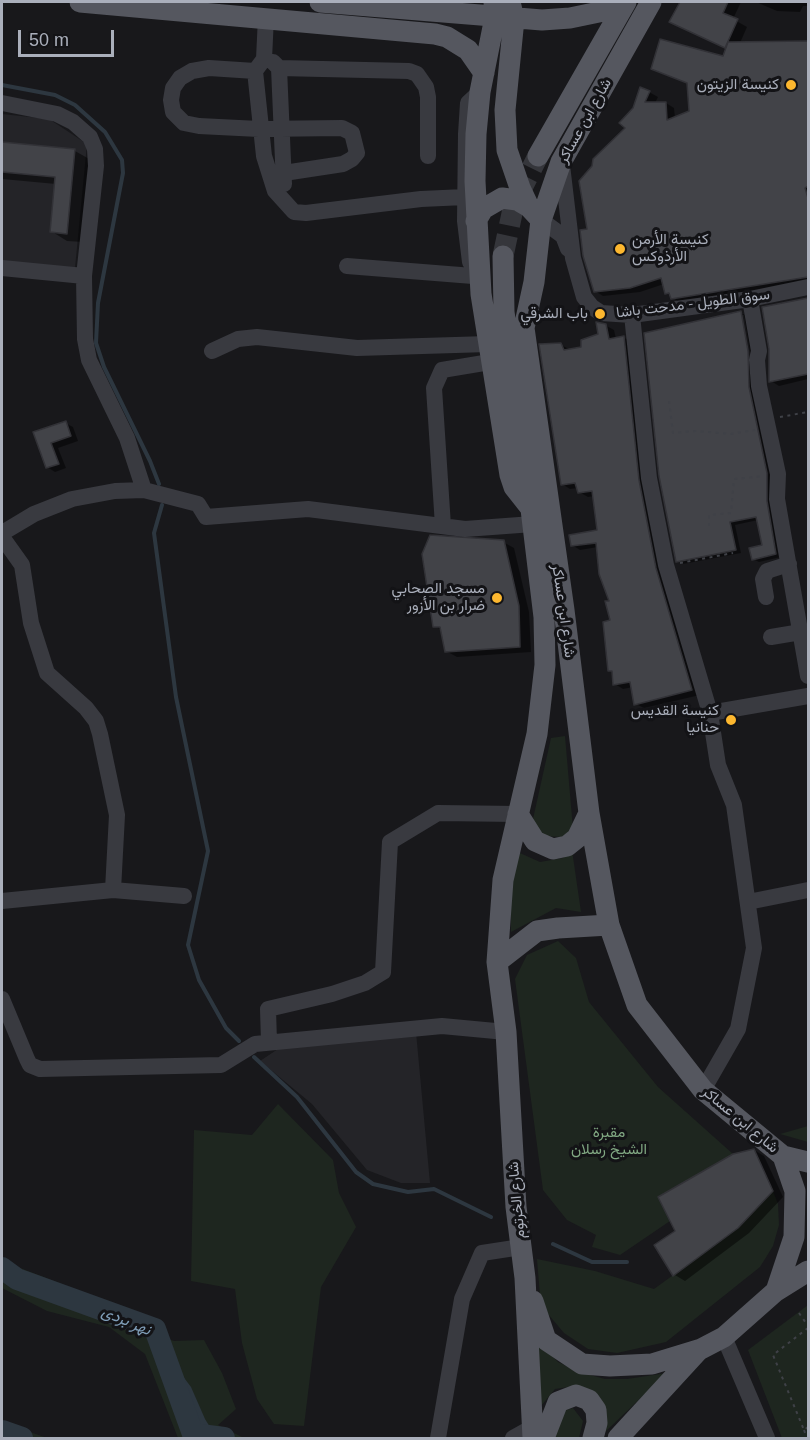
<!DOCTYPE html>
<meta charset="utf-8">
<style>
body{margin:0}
#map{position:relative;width:810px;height:1440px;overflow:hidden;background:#18181b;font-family:Arial,sans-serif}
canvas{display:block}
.frame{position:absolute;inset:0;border:3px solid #aaafbb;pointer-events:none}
.scale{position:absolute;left:18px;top:30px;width:96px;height:27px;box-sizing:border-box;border:3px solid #aaafbb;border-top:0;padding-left:8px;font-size:18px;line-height:21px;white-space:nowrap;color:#aaafbb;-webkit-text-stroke:4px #131316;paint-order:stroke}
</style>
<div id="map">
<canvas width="810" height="1440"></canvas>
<div class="frame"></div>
<div class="scale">50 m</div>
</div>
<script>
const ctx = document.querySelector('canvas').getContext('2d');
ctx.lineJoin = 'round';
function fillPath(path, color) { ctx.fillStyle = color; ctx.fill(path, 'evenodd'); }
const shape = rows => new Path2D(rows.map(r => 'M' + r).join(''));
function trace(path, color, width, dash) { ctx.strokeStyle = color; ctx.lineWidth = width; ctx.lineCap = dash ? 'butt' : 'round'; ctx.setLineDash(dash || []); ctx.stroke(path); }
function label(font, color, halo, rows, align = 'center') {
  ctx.font = font + ' Arial,Vazirmatn,sans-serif'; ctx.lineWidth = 6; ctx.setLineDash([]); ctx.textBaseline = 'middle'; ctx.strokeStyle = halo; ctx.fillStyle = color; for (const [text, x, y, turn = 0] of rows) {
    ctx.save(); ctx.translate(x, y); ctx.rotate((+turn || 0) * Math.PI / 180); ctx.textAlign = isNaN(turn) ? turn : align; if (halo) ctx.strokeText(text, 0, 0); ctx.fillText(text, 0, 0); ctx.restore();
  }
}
fillPath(shape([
 [2,114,49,119,87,144,75,268,2,261],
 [416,1032,430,1183,401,1183,367,1170,312,1104,260,1061,278,1049]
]), '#242428');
fillPath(shape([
 [565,736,573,829,562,837,542,836,531,828,551,738],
 [511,849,540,862,563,858,572,850,581,912,556,908,511,932],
 [558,941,576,958,589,1002,658,1087,733,1154,658,1197,670,1221,620,1255,592,1247,596,1235,567,1220,543,1190,515,979,527,955],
 [278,1104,333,1160,339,1193,356,1227,321,1287,304,1426,274,1424,257,1399,242,1343,235,1289,191,1281,194,1130,252,1135],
 [808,1126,808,1142,780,1134],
 [773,1191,778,1204,779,1225,773,1246,760,1267,666,1342,617,1353,588,1349,564,1333,548,1314,540,1295,537,1259,595,1271,654,1289,738,1228],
 [2,1261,67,1286,141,1329,174,1341,204,1340,222,1373,236,1409,218,1425,244,1438,178,1438,145,1354,109,1327,47,1311,2,1288],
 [808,1305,808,1438,782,1438,748,1350],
 [535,1334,544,1348,558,1362,579,1372,605,1379,627,1379,667,1373,605,1432,575,1386,555,1389,541,1406],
 [573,1408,583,1421,579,1438,552,1438,563,1411],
 [2,1422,47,1438,2,1438]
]), '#1e261f');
fillPath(shape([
 [163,1350,191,1387,205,1419,216,1437,224,1438,201,1438,193,1434]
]), '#2d3740');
fillPath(shape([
 [682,2,741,2,733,19,747,27,740,43,808,43,808,283,680,303,667,293,664,284,640,292,603,296,595,291,589,230,627,128,649,92,658,97,655,103,666,103,674,108,675,118,690,112,689,84,652,68,724,58,727,49,671,21],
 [756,2,808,2,808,6,803,6,800,12,777,11],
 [2,144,75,151,91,160,83,242,67,241,51,231,56,184,2,179],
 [808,298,808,379,779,386,771,381,771,349,764,308],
 [741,313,747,316,754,355,754,391,773,477,772,505,781,557,759,562,753,559,751,549,764,546,758,520,735,525,741,553,683,564,677,561,661,476,646,334],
 [741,315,744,315,751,358,748,358],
 [605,325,614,330,616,339,623,337,631,342,646,486,700,695,644,708,636,704,633,687,623,689,615,684,613,672,610,670,611,602,598,547,580,550,572,545,599,531,594,496,588,497,579,492,578,488,570,489,562,484,561,345,569,349,583,348,600,335],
 [65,423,73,427,78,441,58,448,66,468,55,472,47,467,35,433],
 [503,542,514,548,529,612,531,652,457,657,446,651,443,631,435,626],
 [754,1150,764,1156,783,1197,749,1233,685,1281,675,1275,677,1231]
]), '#0007');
trace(shape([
 [2,85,55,95,75,105,105,132,122,160,123,173,98,303,96,343,104,367,150,461,159,484],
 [162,505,154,533,176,697,208,851,188,945,199,980,226,1028,239,1041],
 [254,1057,297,1097,356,1172,373,1184,408,1192,434,1189,491,1217],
 [553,1244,592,1262,627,1262]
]), '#2d3740', 4);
trace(shape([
 [2,1268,17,1279,155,1329,193,1434,224,1438],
 [2,1431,22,1438]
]), '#2d3740', 22);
const building = shape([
 [680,2,728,2,723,13,738,19,725,48,669,22,680,2],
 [660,39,723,56,728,42,808,41,808,186,805,188,808,198,808,277,671,299,669,293,665,294,661,278,630,288,594,292,583,256,580,230,587,229,579,181,592,166,593,159,625,128,619,123,633,108,640,87,650,91,645,102,666,102,667,120,689,111,687,83,651,69,660,39],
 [2,142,75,149,67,234,50,232,55,177,2,172,2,142],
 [808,298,808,374,769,382,769,349,762,307,808,298],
 [741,311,748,351,749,387,767,473,767,501,776,554,752,560,749,548,762,545,756,517,730,522,736,550,676,562,659,476,644,333,741,311],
 [596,322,606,324,609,339,624,336,639,480,656,568,692,690,634,705,630,682,613,685,612,671,608,671,603,622,610,620,605,601,609,601,599,574,596,543,571,546,569,535,597,530,592,491,578,493,575,483,561,485,539,344,561,343,564,350,581,347,581,340,598,334,596,322],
 [66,421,71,436,51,443,59,464,46,468,33,432,66,421],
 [430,535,504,540,519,606,520,647,445,652,440,627,433,627,422,554,430,535],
 [754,1149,773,1191,738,1228,673,1276,654,1245,675,1231,658,1197,733,1154,754,1149]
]);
fillPath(building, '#424348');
trace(building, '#323237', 1.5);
trace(shape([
 [503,256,514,204,538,156]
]), '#35363b', 21, [21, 10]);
trace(shape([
 [669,401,673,433,695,431,731,434,755,430],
 [780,417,808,412],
 [709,526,709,515,731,513,734,479,764,476],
 [680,563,733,553],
 [799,1313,808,1326],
 [808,1328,773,1355,804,1430,808,1427],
 [804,1430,807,1438]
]), '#3f4147', 2, [3, 4.5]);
trace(shape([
 [264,59,255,71,264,156,275,191,294,212,306,213,421,199,465,197],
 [264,59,266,17],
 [273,62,279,68,284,184],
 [279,68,409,71,417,74,426,87,428,97,428,156],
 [255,71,209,68,192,71,180,78,173,88,171,100,173,112,184,123,199,126,259,129,342,128,352,133,357,153,352,159,343,164,284,173],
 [2,103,57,114,73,122,90,137,95,149,96,166,84,276,85,339,89,360,127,438,144,490],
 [562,165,573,258,584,297,592,307,601,313,632,315,750,299,808,287],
 [541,220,563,236,568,249],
 [470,262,465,221,466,134,468,103,480,92],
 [347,266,473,276],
 [2,268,84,276],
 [750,299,759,351,757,360,759,386,778,474,777,499,808,676],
 [632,315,649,478,666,565,710,713,718,765,734,805,754,948,738,1029,703,1090],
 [212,351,238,339,257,337,357,348,488,344],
 [443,526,434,388,442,370,490,362],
 [2,533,34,514,72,499,115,491,144,490,198,504,206,517,308,509,465,529,533,524],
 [2,537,22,565,31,623,47,673,86,708,96,721,100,734,117,815,113,890],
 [766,597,763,579,767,571,789,564],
 [771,637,801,632],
 [710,713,808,696],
 [2,901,113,890,184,896],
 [748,902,808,890],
 [2,999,27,1059,30,1065,40,1069,221,1065,255,1044,442,1026,506,1032],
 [269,1042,268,1009,332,994,365,983,383,972,390,842,438,813,518,814],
 [724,1337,767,1438],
 [438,1438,462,1299,482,1253,521,1247],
 [513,1438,531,1428]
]), '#393a40', 16);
trace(shape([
 [80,2,435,34,447,37,468,50,484,73],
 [320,2,542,20,570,18,623,7],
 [494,2,495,17,480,92,476,134,475,181,481,294,510,475,514,487,529,506],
 [510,2,514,19,505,110,507,150,520,188,529,207,541,220],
 [651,2,561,162,541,220,534,282,524,328,564,610,589,813,609,925,637,1005,703,1090,783,1156,808,1162],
 [538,156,626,2],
 [476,221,483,209,502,198,517,200,529,207],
 [503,256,504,312,531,509,544,617,545,665,537,734,503,880,497,962,506,1032,516,1207,525,1278,533,1438],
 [518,814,535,841,553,849,567,846,577,838,589,813],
 [497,962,537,931,558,928,609,925],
 [776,1291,794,1237,795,1191,783,1156],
 [533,1301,546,1340,582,1364,610,1366,652,1364,701,1349,724,1337,776,1291,808,1271],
 [544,1438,558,1402,576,1395,589,1400,596,1410,597,1423,593,1438],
 [618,1438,698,1351]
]), '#55575f', 21);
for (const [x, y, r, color] of [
 [791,85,6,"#fcb72f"],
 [620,249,6,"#fcb72f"],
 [600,314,6,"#fcb72f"],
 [497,598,6,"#fcb72f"],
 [731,720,6,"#fcb72f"]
]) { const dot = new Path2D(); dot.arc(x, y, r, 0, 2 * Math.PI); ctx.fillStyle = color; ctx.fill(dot); trace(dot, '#131316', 2); }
label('15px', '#aaafbb', '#131316', [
 ["كنيسة الزيتون",779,85],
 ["كنيسة الأرمن",632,240,"left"],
 ["الأرذوكس",632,257,"left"],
 ["باب الشرقي",588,314],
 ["مسجد الصحابي",485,589],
 ["ضرار بن الأزور",485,606],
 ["كنيسة القديس",719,711],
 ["حنانيا",719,728]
], 'right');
label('15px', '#aaafbb', '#131316', [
 ["شارع ابن عساكر",585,121,-61],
 ["سوق الطويل - مدحت باشا",693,304,-7],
 ["شارع ابن عساكر",563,611,82],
 ["شارع ابن عساكر",740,1120,40],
 ["شارع الخرتوم",517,1200,-95]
]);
label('15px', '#80a782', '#131316', [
 ["مقبرة",609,1133],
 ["الشيخ رسلان",609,1150]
]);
label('italic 16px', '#7f9db7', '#131316', [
 ["نهر بردى",126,1321,23]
]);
</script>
